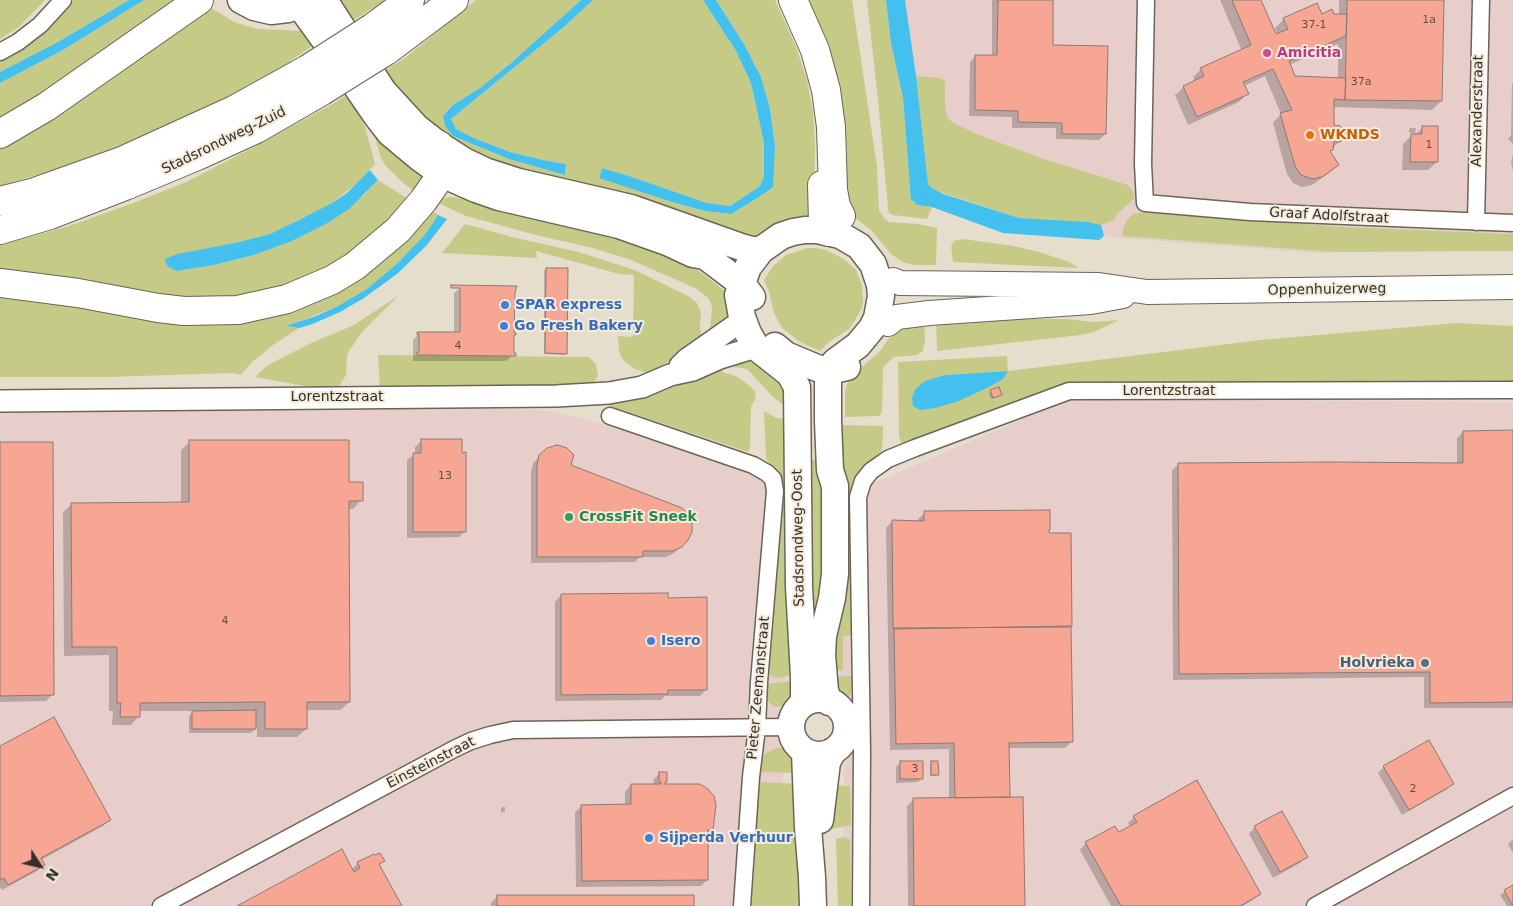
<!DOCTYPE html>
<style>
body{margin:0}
#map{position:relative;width:1513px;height:906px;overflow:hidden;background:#e6decd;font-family:"DejaVu Sans",sans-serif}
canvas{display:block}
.north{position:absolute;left:15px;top:841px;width:50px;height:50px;-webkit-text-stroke:4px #f4ebda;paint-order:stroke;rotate:125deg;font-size:14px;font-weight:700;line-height:20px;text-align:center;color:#333029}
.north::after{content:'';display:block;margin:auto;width:18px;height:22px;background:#333029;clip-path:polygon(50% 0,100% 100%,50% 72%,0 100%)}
</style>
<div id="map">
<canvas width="1513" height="906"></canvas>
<div class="north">N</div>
</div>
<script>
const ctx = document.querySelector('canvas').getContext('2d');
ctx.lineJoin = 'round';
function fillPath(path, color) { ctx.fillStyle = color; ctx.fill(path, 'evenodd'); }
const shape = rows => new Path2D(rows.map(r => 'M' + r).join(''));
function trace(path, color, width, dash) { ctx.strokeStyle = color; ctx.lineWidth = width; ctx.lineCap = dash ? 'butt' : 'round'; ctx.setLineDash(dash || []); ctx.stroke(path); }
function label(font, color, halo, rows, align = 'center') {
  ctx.font = font + ' "DejaVu Sans",sans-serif'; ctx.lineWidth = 4; ctx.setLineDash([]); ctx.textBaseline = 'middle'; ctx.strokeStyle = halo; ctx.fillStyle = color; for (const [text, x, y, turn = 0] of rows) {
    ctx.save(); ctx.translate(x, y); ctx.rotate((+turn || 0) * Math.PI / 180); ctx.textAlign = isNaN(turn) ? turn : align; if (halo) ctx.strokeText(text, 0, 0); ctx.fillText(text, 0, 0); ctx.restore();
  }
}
fillPath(shape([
 [902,0,1513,0,1513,242,1320,253,1119,238,1006,224,925,203],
 [1069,399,1513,402,1513,906,843,906,844,768,856,737,855,714,849,704,842,697,838,643,846,495],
 [364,405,543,410,586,419,787,484,786,667,780,906,0,906,0,409]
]), '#e8cecb');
fillPath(shape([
 [0,0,45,0,19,27,0,39],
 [74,0,129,0,58,42,0,72,0,61,22,49,46,31],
 [144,0,188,0,0,126,0,83,63,50],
 [333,0,390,0,375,10,373,8,346,25],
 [476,0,581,0,511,63,480,88,453,105,443,116,453,136,509,159,565,175,566,164,543,160,510,152,476,139,456,129,451,119,565,26,593,0,703,0,736,51,751,83,764,143,764,176,760,186,730,206,707,203,629,176,602,168,599,177,672,202,705,211,731,214,759,197,775,146,770,109,761,77,744,44,716,0,775,0,796,47,807,80,813,112,815,145,814,221,763,237,751,239,597,194,447,145,378,75,405,58],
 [800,0,852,0,877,166,879,210,884,218,889,222,918,224,937,228,936,265,915,265,902,262,891,254,872,231,849,213],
 [867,0,886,0,891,43,903,98,907,146,917,205,932,207,927,219,893,215,889,213,888,209,878,100],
 [207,3,213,9,234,22,258,29,303,31,317,43,290,61,291,63,229,97,176,122,116,147,69,165,0,186,0,141],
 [916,76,940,78,945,82,945,103,947,117,952,122,979,135,1047,160,1128,185,1133,191,1135,198,1117,214,1114,220,1101,225,1088,222,1019,218,937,191,932,188,928,184],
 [346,95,354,105,365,127,375,164,361,180,332,203,299,220,270,234,235,243,177,271,214,265,254,255,292,241,326,224,364,195,378,180,408,199,378,231,340,263,294,287,195,304,0,276,0,245,69,226,136,202,186,182,256,146,331,105],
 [371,124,430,171,418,194,402,182,385,165,381,158],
 [449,197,462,198,638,239,693,266,726,292,732,316,713,337,710,327,712,309,711,304,709,299,697,289,631,260,593,248,540,236,466,216,438,203,444,198],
 [429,208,438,215,424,236,400,261,367,289,338,306,288,326,299,328,273,345,251,363,241,375,232,373,108,377,0,377,0,288,250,315],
 [1145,212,1343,227,1513,234,1513,251,1333,252,1122,236,1123,229,1127,220,1133,214],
 [465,224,512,237,578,252,635,270,690,297,697,303,701,312,700,326,702,342,652,371,648,373,635,369,624,361,621,356,619,350,618,336,633,337,634,275,619,274,536,251,537,258,442,253],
 [963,239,1014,246,1039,252,1069,262,1079,268,953,262,951,247,954,241],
 [807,248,816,248,826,250,844,259,856,270,862,285,863,300,862,308,854,322,849,329,829,342,820,351,800,342,782,328,774,313,769,292,764,280,773,266,786,255],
 [398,296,362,332,349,351,347,356,346,375,340,385,335,389,321,389,255,377,268,365,311,343,352,326],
 [936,318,1066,319,1095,322,1119,320,1094,332,1081,335,937,351],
 [924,320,925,340,923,351,917,355,894,357,884,366,883,369,882,413,879,416,845,417,845,391,847,384,850,378,880,351,894,331],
 [1456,323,1513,326,1513,381,1094,384,914,443,901,443,899,435,898,362,1007,356,1008,371,1261,340],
 [1007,371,1002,379,987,388,931,379,945,375],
 [378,355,589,357,596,364,598,375,593,385,380,388],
 [752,357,785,379,785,406,773,397,747,369,729,366],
 [718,365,720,370,725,373,738,377,751,387,755,392,756,397,751,407,750,447,748,452,602,403],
 [764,411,776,418,793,419,797,675,775,678,769,674,778,554,781,487,778,475,774,468,766,459],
 [841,425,883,426,883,433,882,450,865,468,852,493,850,576,852,635,843,637,843,670,829,672,842,440],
 [824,459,826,583,815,652,805,460],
 [850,676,853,676,851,694,843,702,828,677],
 [798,680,797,691,788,705,775,707,769,702,766,697,766,684],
 [777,748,786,748,795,757,799,773,760,772,761,758,766,753],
 [759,782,799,784,801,906,751,906,755,854,755,828],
 [829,785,850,786,851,825,832,829,824,834],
 [842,837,850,839,851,906,838,906,836,839]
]), '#c6ca87');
fillPath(shape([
 [129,0,144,0,63,50,0,83,0,72,58,42],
 [581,0,593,0,565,26,451,119,456,129,476,139,510,152,543,160,566,164,565,175,509,159,453,136,445,126,443,116,453,105,480,88,511,63],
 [703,0,716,0,744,44,761,77,770,109,775,146,773,187,759,197,731,214,705,211,672,202,599,178,602,168,629,176,707,203,730,206,760,186,764,176,764,143,751,83,736,51],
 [886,0,905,0,916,76,928,184,932,188,943,194,1019,218,1088,222,1101,225,1104,236,1099,240,1003,233,932,207,917,205,911,199,903,98,891,43],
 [370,170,378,180,349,209,326,224,292,241,254,255,214,265,177,271,167,266,165,259,177,254,235,243,270,234,299,220,332,203,347,193],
 [438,215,447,219,426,246,397,274,364,298,340,312,310,325,299,328,286,326,316,316,338,306,367,289,400,261,413,247,424,236],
 [1008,371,1003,379,987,388,956,402,935,408,920,410,913,406,912,398,915,390,922,383,931,379,945,375]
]), '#44c0ef');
fillPath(shape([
 [992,0,1052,0,1052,46,1105,134,1099,140,1056,139,1056,128,1012,128,1012,117,969,116,970,62,976,56,992,56],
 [1220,0,1260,0,1276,36,1278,35,1275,28,1284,19,1322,15,1339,15,1339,0,1442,0,1441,101,1432,110,1333,107,1333,127,1346,134,1329,152,1338,165,1329,173,1312,185,1302,187,1293,183,1287,174,1273,123,1281,114,1265,76,1244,86,1247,94,1239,102,1188,125,1175,95,1184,87,1195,82,1193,77,1201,69,1242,51],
 [1338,44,1338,79,1294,77,1289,65],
 [1513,82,1513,144,1508,139,1511,136,1512,84],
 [1423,127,1437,162,1428,170,1402,170,1403,144,1414,133,1409,133,1409,129,1410,128,1416,128,1415,135],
 [1513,154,1513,171,1511,163],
 [546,269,566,353,564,355,544,354,544,271],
 [461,287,513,355,506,361,413,361,413,340,420,333,454,334,454,293],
 [991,392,1001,395,991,399,989,393],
 [1513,431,1513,708,1424,708,1424,677,1173,680,1172,470,1179,464,1457,464,1457,438,1463,432],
 [421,441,465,531,459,537,407,538,407,460,415,454,415,447],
 [190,442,348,484,361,500,353,509,348,509,349,702,341,710,306,710,306,729,297,737,257,737,257,727,251,733,189,733,189,716,194,711,139,711,139,716,131,725,112,725,113,711,109,711,109,655,64,656,63,512,72,504,181,503,181,450],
 [0,444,52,695,46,701,0,702],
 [547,449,569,465,687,540,674,553,666,557,640,557,635,562,531,563,531,472,533,463],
 [925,513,1048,535,1070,534,1072,741,1065,748,1008,748,1009,799,1023,906,908,906,907,806,913,800,949,799,949,749,890,750,886,528,892,521,918,522,918,519],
 [561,595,706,689,700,696,665,696,661,700,555,701,555,602],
 [0,748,109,820,103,826,41,860,43,865,37,871,2,890,0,887],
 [932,762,937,774,936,776,930,776,930,764],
 [900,763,922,778,918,782,896,783,896,767],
 [1384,767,1452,784,1446,790,1402,815,1378,773],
 [660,773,664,783,712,830,707,835,707,880,701,886,576,887,575,812,582,806,625,806,625,792,631,785,653,785,654,779],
 [503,807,505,807,505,811,501,813,501,808],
 [1134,817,1259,894,1253,900,1243,906,1111,906,1080,850,1086,843,1118,834,1130,827,1128,823],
 [1255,827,1306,857,1300,863,1273,878,1249,834],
 [1513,839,1513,853,1508,844],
 [383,861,379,866,401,906,239,906,351,870,358,863],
 [1513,886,1513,906,1507,906,1500,895],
 [497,897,692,906,491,906,491,903]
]), '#0003');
const building = shape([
 [998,0,1053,0,1053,45,1108,46,1106,134,1062,134,1062,123,1018,122,1018,111,975,110,975,55,997,55,998,0],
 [1232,0,1261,0,1276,34,1288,29,1283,18,1317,3,1322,14,1332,9,1334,14,1347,14,1346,36,1289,61,1295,76,1346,78,1345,100,1334,99,1334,125,1340,126,1348,134,1340,142,1334,142,1333,150,1330,151,1339,165,1322,177,1312,179,1301,175,1295,166,1280,113,1292,110,1273,69,1243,82,1249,94,1197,117,1183,86,1204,76,1200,68,1251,45,1232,0],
 [1347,0,1444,0,1442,101,1345,100,1347,0],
 [1422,126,1438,126,1438,162,1410,162,1411,134,1422,134,1422,126],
 [546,268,568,268,567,354,545,353,546,268],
 [451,285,517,286,515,292,514,333,516,333,516,335,514,335,514,353,516,353,516,356,417,355,417,352,419,352,419,334,417,335,417,332,460,332,460,288,451,288,451,285],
 [999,387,1002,395,993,398,990,390,999,387],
 [1513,430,1513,702,1430,703,1430,672,1179,674,1178,463,1330,462,1463,463,1463,431,1513,430],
 [421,439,462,439,462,453,466,452,466,532,413,532,413,453,421,453,421,439],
 [189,440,349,440,349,482,363,482,363,501,349,501,350,702,307,702,307,729,265,729,265,702,140,703,140,717,120,717,121,703,117,703,117,647,72,647,71,503,189,502,189,440],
 [0,442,53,442,54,695,0,696,0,442],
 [557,445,567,448,574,455,571,465,682,508,688,514,692,523,692,532,688,540,682,547,673,551,643,551,643,557,537,557,537,465,539,455,547,448,557,445],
 [1050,510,1050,530,1049,530,1049,533,1071,533,1072,626,893,629,892,520,924,521,924,511,1050,510],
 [668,593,668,598,707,597,707,690,668,690,668,694,561,695,561,594,668,593],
 [1071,627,1073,742,1009,743,1010,797,955,798,954,743,896,744,894,628,1071,627],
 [256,710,256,729,192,729,192,711,256,710],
 [54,717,111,820,41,858,45,865,8,885,4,878,0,880,0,746,54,717],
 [1429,740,1454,784,1409,810,1383,766,1429,740],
 [900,761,923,761,923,779,900,779,900,761],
 [931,761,938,761,939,775,931,775,931,761],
 [659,772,667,772,667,782,665,782,665,784,700,784,708,789,714,796,716,805,713,830,708,830,708,880,582,881,581,805,631,804,631,784,661,784,661,782,659,782,659,772],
 [1197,780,1261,894,1240,906,1121,906,1085,842,1115,826,1119,832,1137,822,1133,816,1197,780],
 [1023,797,1025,906,914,906,913,798,1023,797],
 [1282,811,1308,857,1280,872,1254,826,1282,811],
 [342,849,354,872,360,868,357,862,374,854,375,855,380,853,385,861,379,864,402,906,237,906,342,849],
 [1513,885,1513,906,1504,890,1513,885],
 [497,895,694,895,694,906,497,906,497,895]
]);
fillPath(building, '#f7a694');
trace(building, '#8c7974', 1);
const minor = shape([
 [1146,0,1143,164,1145,203,1250,212,1513,223],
 [0,52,18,42,40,25,63,0],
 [1476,222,1481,0],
 [610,416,753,465,767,473,773,479,775,491,759,682,757,728,751,777,742,906],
 [161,906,454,749,471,741,490,735,513,730,790,727],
 [861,906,862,752,858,497,863,481,871,471,888,459,915,448,1069,391,1513,390],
 [1315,906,1513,796]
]);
const tertiary = shape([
 [680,366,687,359,737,324,742,317],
 [0,401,556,396,609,393,642,387,670,375,693,370,720,358,756,347]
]);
const secondary = shape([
 [893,280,900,283,1099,285,1147,292,1513,287],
 [888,324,897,317,929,313,1091,302,1123,296]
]);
const primary = shape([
 [241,0,254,7,271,11,288,9,296,6,307,0],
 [324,0,383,91,417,128,439,145,464,161,485,171,519,182,631,208,741,247,752,250,761,250],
 [296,6,303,10,324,39,376,115,390,133,420,158,442,174,476,189,499,197,619,225,667,242,693,254,705,256,742,284,752,297],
 [775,346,786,355,817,368,831,371,847,367],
 '791 727a28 28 0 1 1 56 0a28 28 0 1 1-56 0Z',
 [804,703,804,676,799,587,797,387,790,374,756,347,748,333,742,317,738,295,748,267,761,250,781,236,793,232,805,230,817,230,840,235,859,246,873,264,880,285,881,296,877,318,872,328,858,345,835,362,828,378,828,421,830,470,835,486,835,574,832,598,823,636,822,655,825,691,829,702],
 [805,752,808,828,812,877,813,906],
 [820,820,827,762,833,751]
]);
const trunk = shape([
 [793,0,815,50,826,90,831,127,833,190,836,206,841,216],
 [372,28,410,0],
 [386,51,454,0],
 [0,134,46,107,199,0],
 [822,185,823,224,829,232],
 [0,201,35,192,122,161,234,110,308,69],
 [0,230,50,215,125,186,197,156,256,129,322,91],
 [0,283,78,293,158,308,184,311,238,310,287,299,332,280,355,266,398,230,423,201,442,174,441,154,439,145]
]);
trace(minor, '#6c6455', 19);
trace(tertiary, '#6c6455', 24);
trace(secondary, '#6c6455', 26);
trace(primary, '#6c6455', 29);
trace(trunk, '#6c6455', 30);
trace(minor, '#fff', 16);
trace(tertiary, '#fff', 21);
trace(secondary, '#fff', 24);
trace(primary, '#fff', 26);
trace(trunk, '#fff', 28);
const trunkBridge = shape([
 [308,69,372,28],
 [322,91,386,51]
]);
trace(trunkBridge, '#6c6455', 30, []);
trace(trunkBridge, '#fff', 28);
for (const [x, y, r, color] of [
 [1267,53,5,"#d1479c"],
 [1310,135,5,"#e8710a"],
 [505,305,5,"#3f7fe0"],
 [504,326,5,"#3f7fe0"],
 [569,517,5,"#2e9e5b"],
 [651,641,5,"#3f7fe0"],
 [1425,663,5,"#5c6f8a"],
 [649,838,5,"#3f7fe0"]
]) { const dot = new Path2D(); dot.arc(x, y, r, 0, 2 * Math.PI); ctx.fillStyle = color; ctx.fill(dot); trace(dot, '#f4ebda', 2); }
label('11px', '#644e44', null, [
 ["1a",1429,20],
 ["37-1",1314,25],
 ["37a",1361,82],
 ["1",1429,145],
 ["4",458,346],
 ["13",445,476],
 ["4",225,621],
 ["3",915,769],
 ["2",1413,789]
]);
label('bold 14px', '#b23c85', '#f4ebda', [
 ["Amicitia",1277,53]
], 'left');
label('14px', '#333029', '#f4ebda', [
 ["Alexanderstraat",1478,111,-89],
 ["Stadsrondweg-Zuid",224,141,-26],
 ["Graaf Adolfstraat",1329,216,3],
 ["Oppenhuizerweg",1327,290,-1],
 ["Lorentzstraat",1169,391],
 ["Lorentzstraat",337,397],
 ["Stadsrondweg-Oost",799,538,-91],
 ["Pieter Zeemanstraat",759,688,-85],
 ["Einsteinstraat",431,763,-27]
]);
label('bold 14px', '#c56008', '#f4ebda', [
 ["WKNDS",1320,135]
], 'left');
label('bold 14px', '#366cbe', '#f4ebda', [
 ["SPAR express",515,305],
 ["Go Fresh Bakery",514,326],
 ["Isero",661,641],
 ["Sijperda Verhuur",659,838]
], 'left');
label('bold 14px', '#27864d', '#f4ebda', [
 ["CrossFit Sneek",579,517]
], 'left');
label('bold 14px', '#4e5e75', '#f4ebda', [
 ["Holvrieka",1415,663]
], 'right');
</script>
